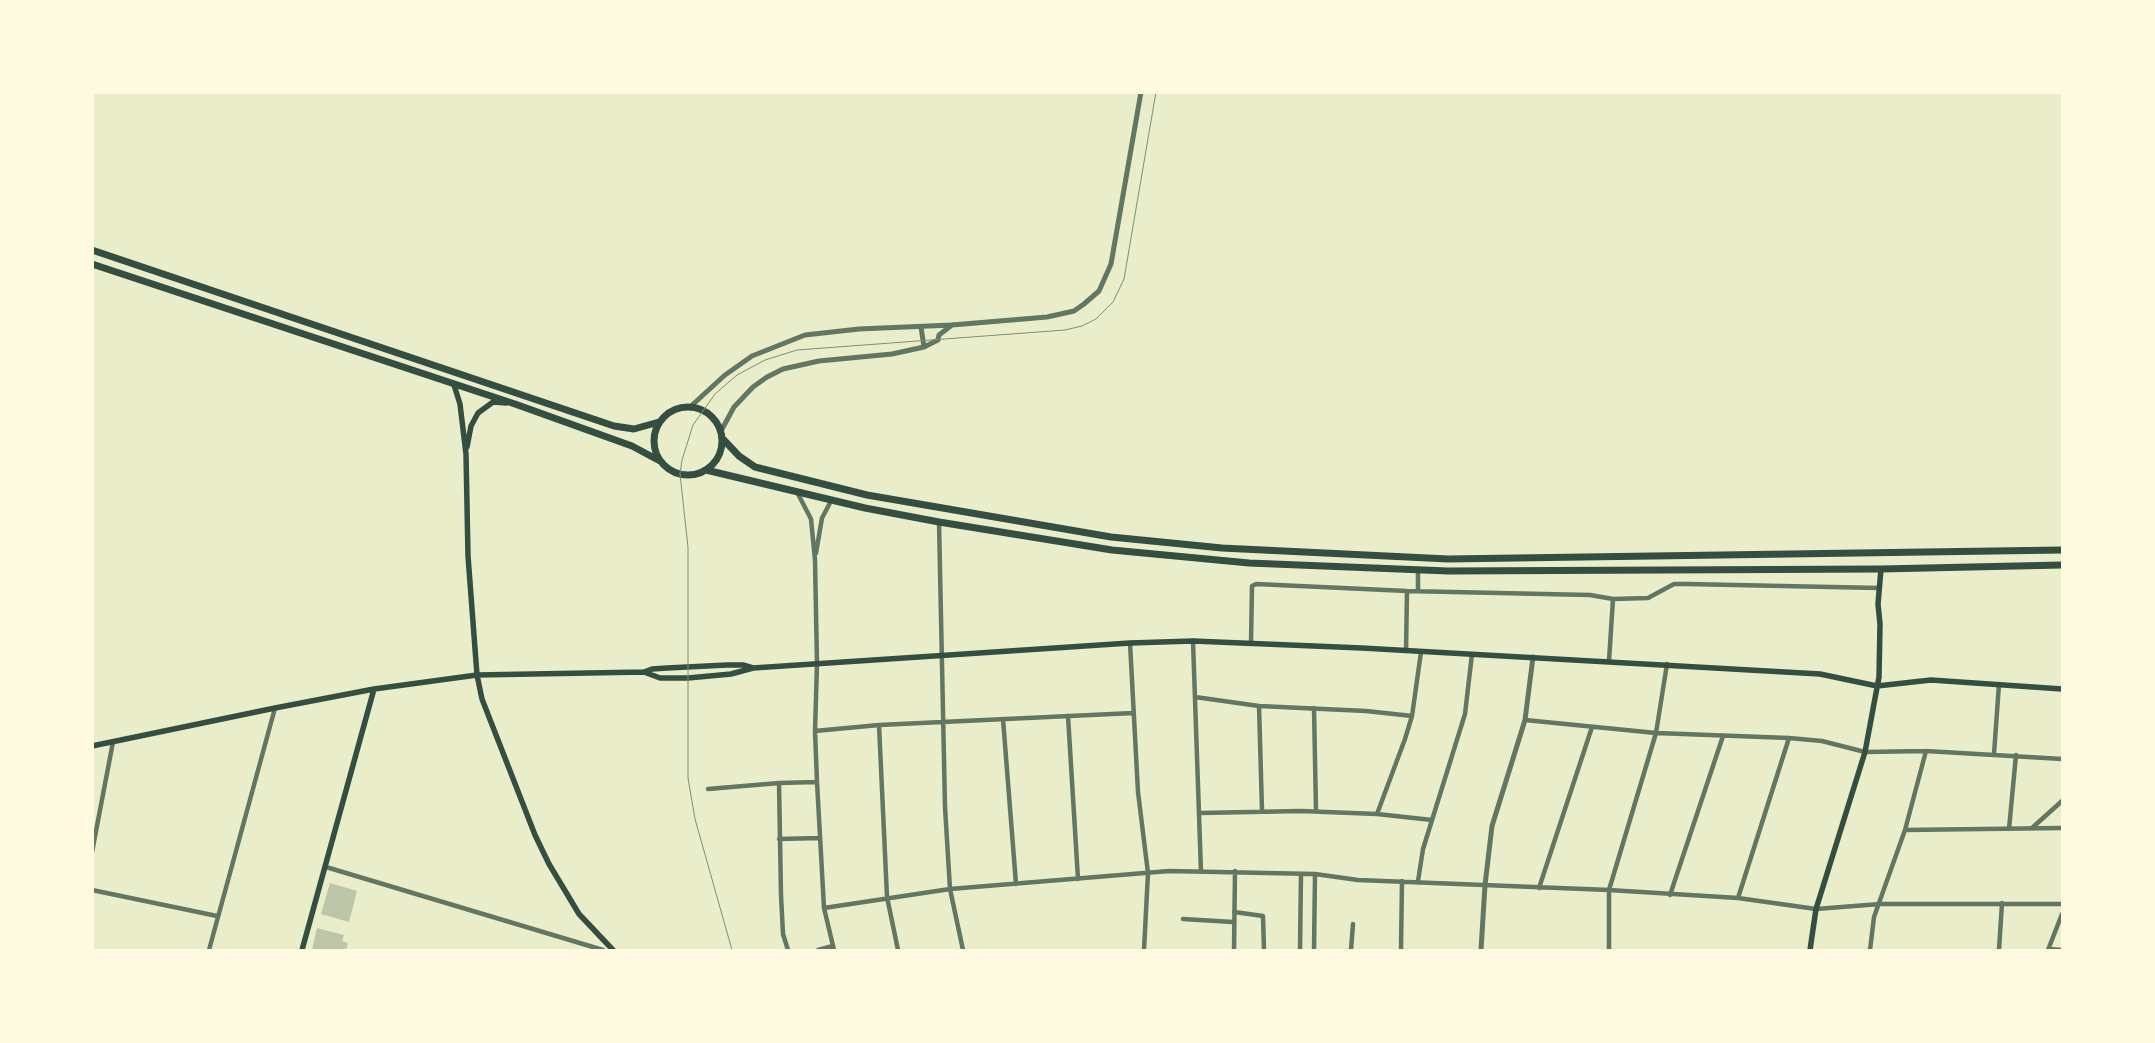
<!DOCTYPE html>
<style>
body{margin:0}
#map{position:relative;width:2155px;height:1043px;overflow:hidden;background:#e9edc9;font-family:"Open Sans",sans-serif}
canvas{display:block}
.frame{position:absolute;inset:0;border:94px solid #fefae0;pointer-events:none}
</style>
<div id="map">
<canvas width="2155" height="1043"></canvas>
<div class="frame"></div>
</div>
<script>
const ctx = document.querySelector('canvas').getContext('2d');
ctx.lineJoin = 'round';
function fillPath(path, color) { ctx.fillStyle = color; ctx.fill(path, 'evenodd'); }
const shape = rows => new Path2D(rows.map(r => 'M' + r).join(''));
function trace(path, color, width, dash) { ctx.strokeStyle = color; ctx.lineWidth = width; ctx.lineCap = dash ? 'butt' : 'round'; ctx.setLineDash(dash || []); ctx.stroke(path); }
fillPath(shape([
 [330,883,357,891,349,922,321,914],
 [317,928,344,935,342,941,348,943,346,950,312,950]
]), '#bcc5a7');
trace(shape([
 [797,492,811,519,815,560,817,664,815,731,817,782,824,908,834,950],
 [939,522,945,807,950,889,963,950],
 [816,553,822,518,831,501],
 [1418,570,1418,591],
 [1613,599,1648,598,1674,584,1687,584,1879,588],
 [1193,641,1201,872],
 [1130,643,1138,792,1148,873,1144,950],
 [1251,643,1252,586,1256,584,1407,591,1590,595,1613,599,1609,661],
 [1406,651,1407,591],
 [1195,697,1259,706,1366,711,1412,716],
 [1259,706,1262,810],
 [1314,708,1316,811],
 [1068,716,1078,879],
 [1003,719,1016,884],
 [1525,720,1656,733,1789,738,1822,741,1865,752,1926,751,2062,759],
 [879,725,887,897,898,950],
 [815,731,879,725,1133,713],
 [1994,754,1999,684],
 [708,789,779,783],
 [1200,813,1301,811,1377,814,1432,820],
 [1377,814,1405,739,1412,716,1421,652],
 [2032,828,2062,801],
 [2009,829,2016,755],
 [1905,830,2062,828],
 [779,839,820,838],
 [92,852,113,742],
 [326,867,603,950],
 [1418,881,1423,849,1465,714,1472,654],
 [1539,888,1592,727],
 [92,890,217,916],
 [1670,895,1723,736],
 [1738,898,1789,738],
 [824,908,950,889,1169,871,1315,874,1358,880,1609,890,1738,898,1816,909,1880,904,2062,904],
 [1234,912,1263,916,1264,950],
 [1183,919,1233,922],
 [2049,949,2062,950],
 [209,950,275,708],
 [788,950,783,934,781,895,779,783,817,782],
 [818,950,833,946],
 [1234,950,1235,871],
 [1300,950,1301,874],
 [1314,950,1315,874],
 [1351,950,1353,924],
 [1401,950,1402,881],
 [1609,950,1609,890,1656,733,1667,664],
 [1870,950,1874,917,1905,830,1926,751],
 [1999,950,2002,903],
 [2048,950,2062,914]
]), '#617663', 4.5);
trace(shape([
 [921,327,924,347],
 [690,407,725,375,752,356,805,335,859,329,952,325,1047,317,1074,311,1084,304,1099,291,1111,264,1141,92],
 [721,431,734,407,753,387,767,377,783,369,819,361,892,354,924,347,938,340,939,335,952,325],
 [1481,950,1485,885,1492,826,1525,720,1533,657]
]), '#617663', 5);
trace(shape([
 [454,385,460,404,466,454,468,556,477,675,482,699,535,835,549,864,579,914,613,950],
 [467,447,471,426,478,413,493,402,506,403],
 [644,672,660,678,688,678,731,674,753,668],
 [92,746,275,708,374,689,477,675,644,672,652,669,667,668,727,665,743,665,753,668,1130,643,1193,641,1362,648,1820,674,1877,686,1931,680,2062,689],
 [302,950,374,689],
 [1810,950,1816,909,1865,752,1879,677,1880,624,1878,604,1881,569]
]), '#344e41', 5.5);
trace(shape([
 [92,250,614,426,634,429,659,422],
 [92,264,515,404,632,446,660,461],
 '654 441a34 34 0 1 1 68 0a34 34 0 1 1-68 0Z',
 [722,438,739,456,755,467,867,495,1111,537,1222,548,1448,559,2062,550],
 [706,470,865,508,939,522,1112,550,1249,563,1448,571,1881,569,2062,565]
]), '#344e41', 7);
trace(shape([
 [732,950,695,819,688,778,688,547,680,474,682,460,693,425,715,394,737,375,765,360,797,350,1065,330,1082,326,1096,319,1113,302,1124,279,1156,92]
]), '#7c8e77', 1);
</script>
